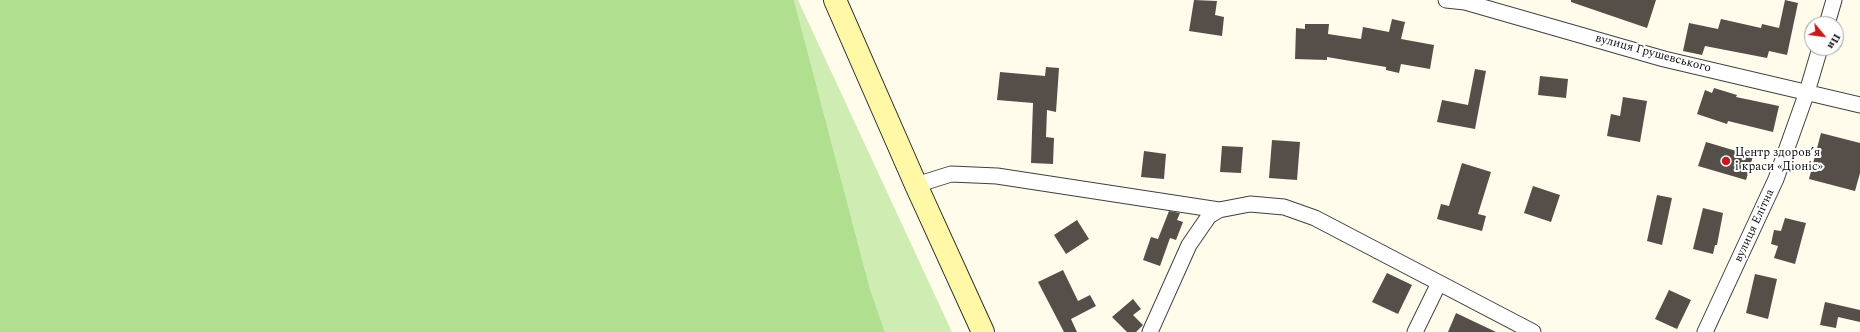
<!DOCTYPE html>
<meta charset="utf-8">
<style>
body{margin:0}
#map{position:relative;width:1860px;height:332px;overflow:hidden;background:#fffcec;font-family:Spectral,serif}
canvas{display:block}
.north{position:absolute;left:1804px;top:16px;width:40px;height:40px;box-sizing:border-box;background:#fff;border:1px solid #9e9e9e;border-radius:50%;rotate:119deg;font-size:11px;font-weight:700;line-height:16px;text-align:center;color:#0d0d0d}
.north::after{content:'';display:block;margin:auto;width:14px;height:18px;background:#c8191c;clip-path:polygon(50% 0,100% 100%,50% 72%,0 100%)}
</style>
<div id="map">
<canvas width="1860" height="332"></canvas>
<div class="north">Пн</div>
</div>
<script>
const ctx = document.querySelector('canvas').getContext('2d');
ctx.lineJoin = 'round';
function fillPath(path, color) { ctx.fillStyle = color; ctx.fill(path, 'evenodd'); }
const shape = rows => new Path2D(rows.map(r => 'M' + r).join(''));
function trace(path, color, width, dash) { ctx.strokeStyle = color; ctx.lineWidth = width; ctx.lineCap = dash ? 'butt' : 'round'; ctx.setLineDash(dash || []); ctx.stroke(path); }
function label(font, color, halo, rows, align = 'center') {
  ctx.font = font + ' Spectral,serif'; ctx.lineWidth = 4; ctx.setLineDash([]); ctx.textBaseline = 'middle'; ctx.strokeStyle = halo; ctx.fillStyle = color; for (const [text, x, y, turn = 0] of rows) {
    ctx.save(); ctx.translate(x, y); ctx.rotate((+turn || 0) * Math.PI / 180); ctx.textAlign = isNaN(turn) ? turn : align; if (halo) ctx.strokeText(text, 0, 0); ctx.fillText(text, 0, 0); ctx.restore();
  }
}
fillPath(shape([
 [794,0,798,0,952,332,885,332,870,289]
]), '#cfedb3');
fillPath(shape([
 [0,0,794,0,870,289,885,332,0,332]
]), '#b1df90');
fillPath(shape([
 [1194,0,1217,1,1215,15,1224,17,1222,36,1189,31],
 [1571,0,1656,0,1647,28,1571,2],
 [1785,0,1798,3,1787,55,1769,51,1767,58,1705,46,1702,55,1683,51,1689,23,1718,29,1721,19,1761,28,1762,24,1779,28],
 [1392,19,1405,22,1401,39,1434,45,1430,69,1401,64,1399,73,1386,70,1386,67,1327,57,1327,60,1295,59,1296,28,1305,29,1305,24,1329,24,1328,34,1361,39,1363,27,1389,32],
 [1046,67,1059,68,1056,112,1047,110,1046,137,1054,138,1053,164,1031,163,1033,103,997,100,1000,72,1045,76],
 [1475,69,1486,71,1475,129,1437,122,1442,100,1468,105],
 [1540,76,1568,79,1566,98,1538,95],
 [1714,88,1737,95,1736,97,1779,106,1773,132,1728,121,1727,124,1697,114,1705,90,1712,93],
 [1623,97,1647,101,1640,142,1607,136,1611,114,1620,116],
 [1821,133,1860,143,1860,173,1855,191,1809,179],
 [1272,140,1300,142,1297,180,1269,178],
 [1706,142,1753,156,1746,180,1698,166],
 [1222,146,1243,147,1241,173,1220,172],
 [1144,151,1166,154,1164,179,1141,177],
 [1462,163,1491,172,1478,214,1486,216,1482,231,1437,219,1441,204,1449,206],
 [1533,186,1560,195,1551,222,1524,213],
 [1657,195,1672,198,1662,245,1647,241],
 [1703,208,1723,213,1717,245,1715,245,1713,254,1693,249],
 [1169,211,1180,213,1177,220,1183,222,1176,240,1170,238,1160,266,1143,260,1151,237,1158,239],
 [1785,218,1806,223,1795,264,1774,258,1778,246,1771,244,1774,230,1781,231],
 [1077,220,1089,239,1066,254,1054,235],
 [1063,270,1078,301,1090,295,1096,306,1071,319,1077,332,1064,332,1038,282],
 [1387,273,1412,285,1398,314,1372,302],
 [1755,274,1777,279,1768,319,1746,313],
 [1669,290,1691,300,1677,329,1655,319],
 [1133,299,1141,309,1133,315,1143,325,1136,332,1127,332,1112,317],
 [1825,302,1860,310,1860,322,1838,317,1836,328,1820,325],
 [1456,313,1496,332,1448,332]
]), '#564e48');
const street = shape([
 [1446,0,1465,2,1664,59,1860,105],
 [1827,24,1834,0],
 [916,185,951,174,997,176,1219,210],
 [1150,332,1189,245,1209,216,1219,210,1250,204,1284,207,1315,218,1533,332],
 [1415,332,1439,283],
 [1705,332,1776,179,1807,92,1820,48]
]);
const secondary = shape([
 [835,0,916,185,983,332]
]);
trace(street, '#404040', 17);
trace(secondary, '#2f2f2f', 24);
trace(street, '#fff', 15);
trace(secondary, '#fff8a7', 22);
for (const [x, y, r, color] of [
 [1726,161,5,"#c8191c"]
]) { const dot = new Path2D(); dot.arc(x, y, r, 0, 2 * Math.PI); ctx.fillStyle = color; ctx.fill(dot); trace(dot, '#fff', 1.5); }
label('12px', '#0d0d0d', '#fff', [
 ["вулиця Грушевського",1653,54,15],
 ["вулиця Елітна",1755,226,-65]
]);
label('12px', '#0d0d0d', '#fff', [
 ["Центр здоровʼя",1735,154],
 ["і краси «Діоніс»",1735,168]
], 'left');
</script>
